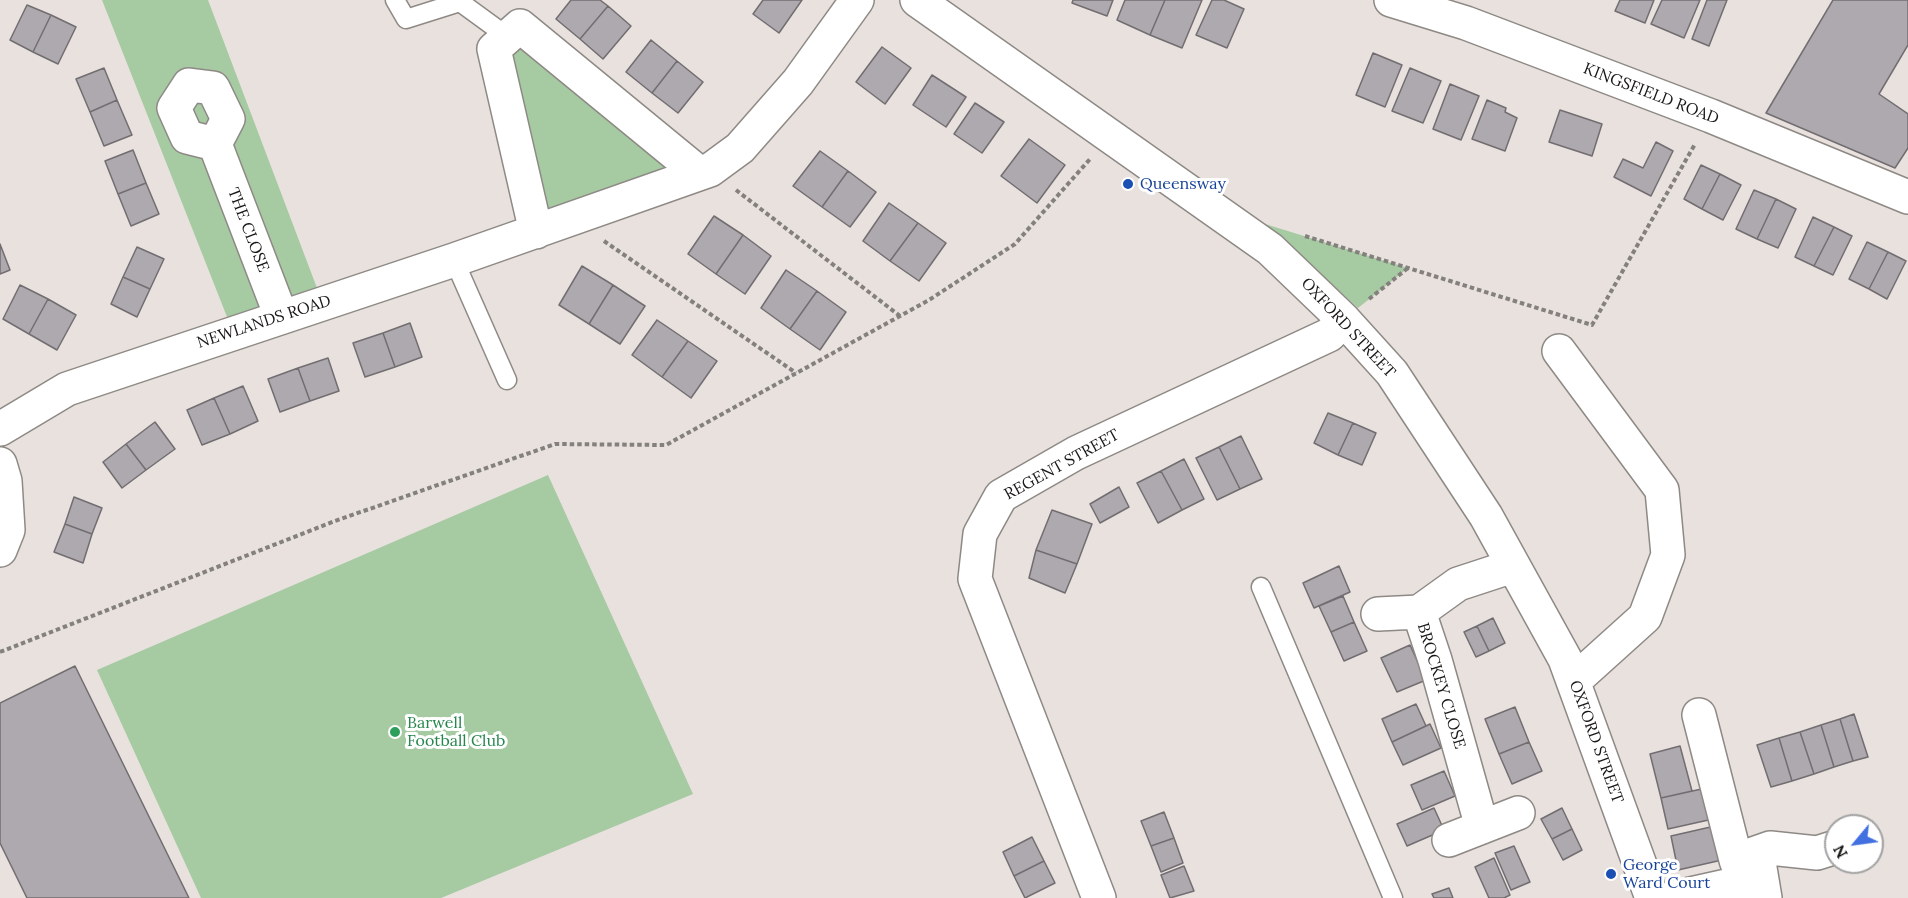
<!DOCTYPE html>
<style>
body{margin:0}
#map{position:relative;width:1908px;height:898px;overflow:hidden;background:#e8e1dd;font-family:Lora,serif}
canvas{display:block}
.north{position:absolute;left:1824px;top:814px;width:60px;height:60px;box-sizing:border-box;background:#fff;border:2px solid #a3a2a2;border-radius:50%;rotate:241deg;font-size:16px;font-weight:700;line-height:24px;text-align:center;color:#191716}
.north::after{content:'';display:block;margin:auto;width:21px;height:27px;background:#4270e1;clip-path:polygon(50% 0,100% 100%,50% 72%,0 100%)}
</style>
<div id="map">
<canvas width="1908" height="898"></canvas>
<div class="north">N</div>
</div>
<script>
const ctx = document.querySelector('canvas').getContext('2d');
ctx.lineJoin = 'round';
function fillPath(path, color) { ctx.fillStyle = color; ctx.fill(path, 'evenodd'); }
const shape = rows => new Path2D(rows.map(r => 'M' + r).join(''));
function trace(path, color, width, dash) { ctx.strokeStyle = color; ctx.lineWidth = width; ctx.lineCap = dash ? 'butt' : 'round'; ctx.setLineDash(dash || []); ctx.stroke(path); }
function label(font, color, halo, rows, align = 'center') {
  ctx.font = font + ' Lora,serif'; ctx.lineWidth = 6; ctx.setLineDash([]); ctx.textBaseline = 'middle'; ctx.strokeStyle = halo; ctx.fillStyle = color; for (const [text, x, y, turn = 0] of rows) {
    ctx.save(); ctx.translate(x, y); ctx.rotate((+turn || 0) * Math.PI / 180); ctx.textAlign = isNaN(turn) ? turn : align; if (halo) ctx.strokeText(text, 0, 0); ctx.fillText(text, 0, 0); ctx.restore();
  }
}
fillPath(shape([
 [102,0,208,0,320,296,233,332],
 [520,26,710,170,536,232,494,49],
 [1265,224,1408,268,1358,308],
 [548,475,693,794,441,898,201,898,97,670]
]), '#a6caa2');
const building = shape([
 [571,0,600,0,608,6,580,39,556,19,571,0],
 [763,0,802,0,779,33,753,14,763,0],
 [1073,0,1113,0,1107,16,1072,3,1073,0],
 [1125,0,1165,0,1150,35,1117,20,1125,0],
 [1165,0,1202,0,1182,48,1150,35,1165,0],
 [1212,0,1224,0,1244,9,1227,48,1196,35,1212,0],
 [1620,0,1654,0,1645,23,1615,11,1620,0],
 [1662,0,1700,0,1684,38,1651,24,1662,0],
 [1707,0,1727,0,1709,46,1692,39,1707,0],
 [1833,0,1908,0,1908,45,1879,94,1908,114,1908,148,1895,168,1766,113,1833,0],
 [27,5,51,15,33,52,10,40,27,5],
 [608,6,631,26,603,59,580,39,608,6],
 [51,15,76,27,58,64,33,52,51,15],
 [651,40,677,61,652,93,626,72,651,40],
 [882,47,911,68,885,104,856,82,882,47],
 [1373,53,1402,65,1385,107,1356,95,1373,53],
 [677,61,703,82,678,113,652,93,677,61],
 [104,68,117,100,90,112,76,79,104,68],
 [1410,68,1441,81,1423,123,1392,111,1410,68],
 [932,75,966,97,946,127,913,105,932,75],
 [1450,84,1479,96,1461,140,1433,129,1450,84],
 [117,100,132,135,104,146,90,112,117,100],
 [1487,100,1506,108,1505,112,1517,118,1505,151,1472,139,1487,100],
 [975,103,1004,122,982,153,954,134,975,103],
 [1560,110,1602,124,1592,156,1549,142,1560,110],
 [1029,139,1065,165,1037,203,1001,176,1029,139],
 [1656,142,1673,151,1651,196,1614,177,1623,159,1643,168,1656,142],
 [133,150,146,183,118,194,105,161,133,150],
 [820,151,848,171,822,207,793,186,820,151],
 [1701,165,1720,174,1702,209,1684,199,1701,165],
 [848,171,876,192,850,227,822,207,848,171],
 [1720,174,1741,185,1723,220,1702,209,1720,174],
 [146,183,159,214,131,226,118,194,146,183],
 [1754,190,1776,199,1757,239,1736,229,1754,190],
 [1776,199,1796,209,1778,248,1757,239,1776,199],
 [889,203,918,223,890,261,863,241,889,203],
 [714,216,743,235,716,274,688,254,714,216],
 [1813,217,1834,227,1814,266,1795,257,1813,217],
 [918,223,946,243,919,281,890,261,918,223],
 [1834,227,1852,236,1833,275,1814,266,1834,227],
 [743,235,771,256,745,294,716,274,743,235],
 [1867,242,1888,252,1869,289,1849,279,1867,242],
 [0,244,10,270,0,274,0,244],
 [137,247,164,259,150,289,123,277,137,247],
 [1888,252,1906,261,1887,299,1869,289,1888,252],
 [582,266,613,285,589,324,559,305,582,266],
 [786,270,817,291,790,329,761,308,786,270],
 [123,277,150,289,137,317,111,304,123,277],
 [20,285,48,299,29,334,3,319,20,285],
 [613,285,645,306,620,344,589,324,613,285],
 [817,291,846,312,820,350,790,329,817,291],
 [48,299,76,315,57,350,29,334,48,299],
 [657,320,688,341,662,377,632,355,657,320],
 [410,323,422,357,395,367,383,333,410,323],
 [383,333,395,367,365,377,353,343,383,333],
 [688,341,717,361,691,398,662,377,688,341],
 [328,358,339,391,310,401,298,368,328,358],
 [298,368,310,401,280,412,268,379,298,368],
 [243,386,258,421,230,434,214,398,243,386],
 [214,398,230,434,202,445,187,410,214,398],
 [1328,413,1353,423,1338,455,1314,443,1328,413],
 [155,422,175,449,146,470,126,444,155,422],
 [1353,423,1376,433,1362,465,1338,455,1353,423],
 [1241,436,1262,479,1240,489,1219,447,1241,436],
 [126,444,146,470,122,488,103,462,126,444],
 [1219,447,1240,489,1217,500,1196,458,1219,447],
 [1184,459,1204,499,1182,510,1161,471,1184,459],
 [1161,471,1182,510,1158,523,1137,483,1161,471],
 [1119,487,1129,507,1100,523,1090,504,1119,487],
 [74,497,102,508,92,534,65,524,74,497],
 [1052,510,1092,524,1077,564,1036,550,1052,510],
 [65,524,92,534,83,563,54,552,65,524],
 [1036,550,1077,564,1065,593,1029,578,1036,550],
 [1339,566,1350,592,1314,608,1303,583,1339,566],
 [1343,596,1354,622,1331,632,1319,606,1343,596],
 [1493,618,1505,643,1489,651,1477,626,1493,618],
 [1354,622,1367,651,1344,661,1331,632,1354,622],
 [1477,626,1489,651,1476,657,1464,632,1477,626],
 [1410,645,1426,680,1397,692,1381,658,1410,645],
 [75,666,189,898,27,898,0,843,0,703,75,666],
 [1416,704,1426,726,1392,742,1382,719,1416,704],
 [1515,707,1529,742,1499,754,1485,719,1515,707],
 [1854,714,1868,757,1853,761,1840,719,1854,714],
 [1840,719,1853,761,1834,767,1821,725,1840,719],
 [1430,724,1441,748,1403,765,1392,742,1430,724],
 [1821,725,1834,767,1814,774,1800,732,1821,725],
 [1800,732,1814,774,1792,781,1779,738,1800,732],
 [1779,738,1792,781,1771,787,1757,745,1779,738],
 [1529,742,1542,771,1512,784,1499,754,1529,742],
 [1680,746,1692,791,1661,798,1650,754,1680,746],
 [1444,771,1455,796,1422,810,1411,785,1444,771],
 [1706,788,1713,819,1668,829,1661,798,1706,788],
 [1434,808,1444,830,1407,846,1397,824,1434,808],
 [1562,808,1572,829,1552,839,1541,819,1562,808],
 [1164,812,1174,838,1151,846,1141,821,1164,812],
 [1715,826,1722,860,1678,870,1671,836,1715,826],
 [1572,829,1582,850,1563,860,1552,839,1572,829],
 [1032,837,1044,861,1014,876,1003,852,1032,837],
 [1174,838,1183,863,1161,872,1151,846,1174,838],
 [1514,846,1530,882,1511,890,1495,853,1514,846],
 [1494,858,1510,895,1504,898,1489,898,1475,867,1494,858],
 [1044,861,1055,883,1025,898,1014,876,1044,861],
 [1184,866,1194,891,1170,898,1161,875,1184,866],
 [1449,888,1453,898,1434,898,1432,894,1449,888]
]);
fillPath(building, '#aea9ae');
trace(building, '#716d71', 1.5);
const lane = shape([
 [395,0,406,19,460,2,508,37],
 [454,260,507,380],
 [1261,587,1393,898]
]);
const street = shape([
 [917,0,1270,249,1344,320,1392,373,1486,516,1565,659,1652,898],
 [1391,0,1466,23,1711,116,1908,197],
 [215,144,228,119,213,88,189,85,174,108,187,137,215,144,281,316],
 [536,232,494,49,520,26,699,173],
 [1559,351,1662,490,1668,555,1645,617,1574,681],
 [0,429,67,389,454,260,710,170,740,148,798,82,857,0],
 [0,464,5,481,8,530,0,550],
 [1378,614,1419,612],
 [1699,715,1736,860,1770,848,1817,853,1836,847],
 [1482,827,1435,660,1419,612,1458,584,1513,566],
 [1449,840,1518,813],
 [1099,898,975,579,980,534,1001,496,1076,453,1329,335,1344,320],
 [1672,898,1744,882,1736,860,1760,868,1765,898]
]);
trace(lane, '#8e8985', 21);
trace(street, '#8e8985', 36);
trace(shape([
 [736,190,900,316],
 [1305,236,1592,325,1695,144],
 [604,241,796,373],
 [1369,299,1408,268],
 [0,652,335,521,555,444,666,445,929,300,1015,244,1090,159]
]), '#84807d', 4, [4.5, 3]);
trace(lane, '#fff', 18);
trace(street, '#fff', 33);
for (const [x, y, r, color] of [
 [1128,184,6,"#1a4fb4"],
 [395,732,6,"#2e9e5b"],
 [1611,874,6,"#1a4fb4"]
]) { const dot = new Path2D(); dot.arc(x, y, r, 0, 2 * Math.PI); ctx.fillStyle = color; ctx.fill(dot); trace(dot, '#fff', 2); }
label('16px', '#191716', '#fff', [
 ["KINGSFIELD ROAD",1651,94,21],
 ["THE CLOSE",248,230,69],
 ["NEWLANDS ROAD",264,322,-18],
 ["OXFORD STREET",1348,328,47],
 ["REGENT STREET",1062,465,-29],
 ["BROCKEY CLOSE",1441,686,73],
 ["OXFORD STREET",1596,742,70]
]);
label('16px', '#164399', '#fff', [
 ["Queensway",1140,184],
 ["George",1623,865],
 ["Ward Court",1623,883]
], 'left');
label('16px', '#27864d', '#fff', [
 ["Barwell",407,723],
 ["Football Club",407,741]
], 'left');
</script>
